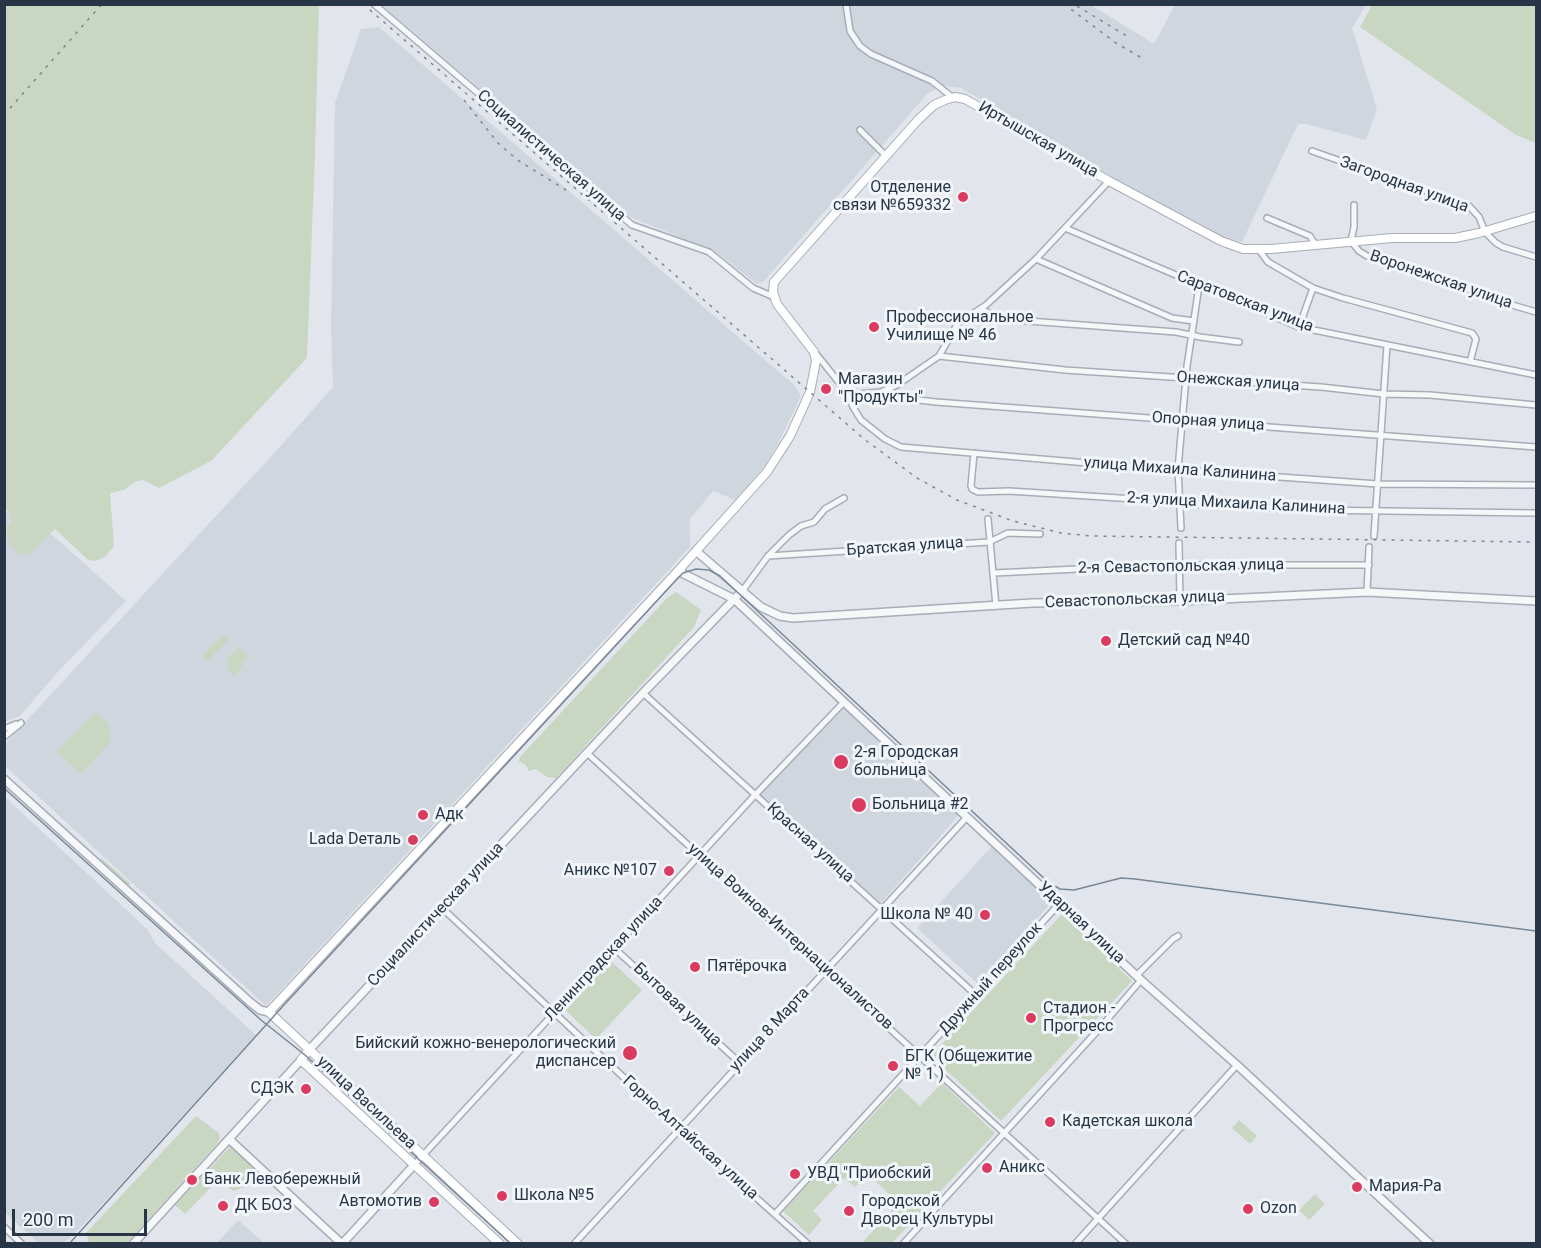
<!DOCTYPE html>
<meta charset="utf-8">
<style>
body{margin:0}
#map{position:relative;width:1541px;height:1248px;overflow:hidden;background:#e2e6ec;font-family:Roboto,sans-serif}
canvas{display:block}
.frame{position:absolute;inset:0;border:6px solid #283546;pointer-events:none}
.scale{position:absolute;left:12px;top:1209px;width:135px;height:27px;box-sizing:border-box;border:3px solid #283546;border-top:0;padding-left:8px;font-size:18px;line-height:21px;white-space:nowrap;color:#283546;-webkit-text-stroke:4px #f2f5f9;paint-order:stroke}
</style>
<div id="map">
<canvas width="1541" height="1248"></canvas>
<div class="frame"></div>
<div class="scale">200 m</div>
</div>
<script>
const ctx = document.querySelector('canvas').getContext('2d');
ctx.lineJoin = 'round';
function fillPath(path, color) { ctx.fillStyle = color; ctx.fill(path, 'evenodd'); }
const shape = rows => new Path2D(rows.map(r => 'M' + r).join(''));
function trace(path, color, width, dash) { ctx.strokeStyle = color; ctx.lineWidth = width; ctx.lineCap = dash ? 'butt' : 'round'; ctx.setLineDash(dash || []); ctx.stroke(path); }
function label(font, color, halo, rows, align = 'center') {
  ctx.font = font + ' Roboto,sans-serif'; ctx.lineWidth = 6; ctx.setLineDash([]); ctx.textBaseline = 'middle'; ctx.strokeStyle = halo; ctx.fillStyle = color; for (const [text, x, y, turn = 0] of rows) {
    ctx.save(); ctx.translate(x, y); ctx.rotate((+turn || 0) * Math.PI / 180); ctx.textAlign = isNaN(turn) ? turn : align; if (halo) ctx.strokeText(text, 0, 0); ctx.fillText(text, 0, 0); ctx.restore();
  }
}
fillPath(shape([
 [382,5,1091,5,1154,44,1175,5,1366,5,1352,28,1377,109,1366,140,1306,124,1298,124,1242,242,1219,236,1098,169,961,88,945,86,928,93,764,281,757,284,716,252,628,216],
 [379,27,794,385,801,396,779,442,763,468,735,500,713,491,690,519,690,547,266,1006,5,766,4,745,277,450,333,387,331,328,335,103,361,29],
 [5,511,47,530,126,601,56,674,20,716,5,722],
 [844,708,912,773,959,815,881,903,759,795],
 [5,797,147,929,155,943,256,1035,88,1220,64,1243,39,1243,5,1213],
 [992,846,1052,902,978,984,917,928],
 [238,1220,264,1243,217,1243]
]), '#d0d6de');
fillPath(shape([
 [4,5,319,5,315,155,307,358,211,461,159,488,143,480,134,482,124,490,110,493,114,546,105,557,96,561,88,560,55,529,29,554,19,556,9,543,7,529,12,521,11,515,4,508],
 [1372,5,1536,5,1536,143,1516,135,1360,27],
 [676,592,701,610,694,627,556,778,547,777,536,769,529,771,525,764,519,762,520,757,668,597],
 [226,636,230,638,206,662,203,655,214,643,222,637],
 [239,647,248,656,235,677,229,671,227,659],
 [96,712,108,723,111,738,109,744,81,774,56,751],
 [101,858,131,884,125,886,99,863],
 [1062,914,1132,981,1001,1121,931,1056],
 [610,960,642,990,596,1039,564,1009],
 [942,1083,995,1133,892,1243,862,1243,898,1203,868,1174,855,1187,844,1178,813,1211,822,1220,809,1235,783,1211,899,1087,920,1106],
 [196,1116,219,1133,220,1138,216,1145,127,1243,89,1243,86,1233],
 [1239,1120,1257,1136,1250,1144,1232,1128],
 [231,1146,267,1180,233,1191,219,1179,185,1214,175,1205],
 [1315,1194,1325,1204,1309,1220,1299,1210]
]), '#c9d6c2');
const minor = shape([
 [374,4,632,225,709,252,753,288,774,297],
 [846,4,850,31,860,46,871,54,932,81,952,97],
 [860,130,886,156],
 [1312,151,1469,206,1479,217,1485,232,1496,243,1503,247,1536,257],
 [1354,205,1354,227,1351,241,1359,251,1367,256,1413,268,1502,302,1536,312],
 [1267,218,1310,236,1315,244],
 [1065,228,1299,327,1536,375],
 [1259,250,1268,262,1313,288,1343,298,1472,333,1476,339,1470,362],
 [1036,259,1172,318,1194,321],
 [981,309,1001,319,1176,332,1200,337,1239,342],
 [1299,327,1313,288],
 [817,355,849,395,881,392,897,385,939,356,958,323,986,305,1036,259,1109,181],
 [939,356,1065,370,1321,387,1384,394,1430,395,1536,405],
 [881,392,894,397,936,402,1536,447],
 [849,395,853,407,861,420,885,439,901,447,1111,465,1378,484,1536,485],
 [974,453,971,486,972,489,978,492,1009,491,1135,499,1189,504,1310,510,1536,513],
 [988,519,996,606],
 [1181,528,1178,469,1187,366,1199,286],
 [1374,536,1387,345],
 [1179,543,1180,601],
 [768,556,989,542,1008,533,1040,534],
 [994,573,1161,565,1369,565],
 [743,590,768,556,789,535,801,526,814,522,825,509,844,498],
 [1367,592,1369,547],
 [643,693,976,995],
 [4,729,16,724],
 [4,737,21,723],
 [587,753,1126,1244],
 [442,908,679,1129,808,1244],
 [614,948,740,1063],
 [1137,975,1173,939,1178,936],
 [414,1165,756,794,844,702],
 [775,1214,1060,903],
 [4,1227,22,1244],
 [574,1244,967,817],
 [903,1244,1100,1028,1141,980],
 [1075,1244,1237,1065]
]);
const tertiary = shape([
 [696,551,761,607,780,616,793,618,1032,603,1180,601,1367,592,1536,601],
 [678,571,734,599,1141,980,1237,1065,1430,1244],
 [4,779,250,1002,260,1010,269,1012],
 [309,1050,643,693,743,590],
 [229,1139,342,1244],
 [133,1244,301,1060],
 [342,1244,414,1165]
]);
const secondary = shape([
 [309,1050,301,1060,500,1244],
 [518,1244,269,1012,678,571,767,472,790,436,801,412,810,392,816,361,814,352,777,304,773,292,774,282,918,120,934,105,945,100,955,97,965,99,1109,181,1221,241,1243,249,1271,249,1392,238,1455,238,1479,233,1536,216]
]);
trace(minor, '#a6adb7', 8);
trace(tertiary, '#a6adb7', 10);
trace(secondary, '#a6adb7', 10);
trace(minor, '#f5f7f9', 5);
trace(tertiary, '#f5f7f9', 7);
trace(secondary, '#fff', 8);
trace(shape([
 [4,788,261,1020,305,1055,511,1244],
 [69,1244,283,1006,678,578,683,573,696,569,709,570,720,576,1048,882,1060,889,1074,890,1121,878,1135,879,1536,931]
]), '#798797', 1.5);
trace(shape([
 [363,4,864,439,917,478,957,500,1013,521,1061,533,1092,536,1536,542],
 [1064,4,1116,43,1142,58],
 [1077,6,1130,38],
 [464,100,498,143,507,151,519,161,566,190],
 [4,115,102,4]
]), '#798797', 1.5, [3, 6]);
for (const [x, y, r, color] of [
 [963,197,6,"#dc3b60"],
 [874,327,6,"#dc3b60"],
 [826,389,6,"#dc3b60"],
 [1106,641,6,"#dc3b60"],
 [841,762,8,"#dc3b60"],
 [859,805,8,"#dc3b60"],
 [423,815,6,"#dc3b60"],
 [413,840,6,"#dc3b60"],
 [669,871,6,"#dc3b60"],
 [985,915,6,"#dc3b60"],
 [695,967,6,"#dc3b60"],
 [1031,1018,6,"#dc3b60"],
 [630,1053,8,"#dc3b60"],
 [893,1066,6,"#dc3b60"],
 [306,1089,6,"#dc3b60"],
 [1050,1122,6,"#dc3b60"],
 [987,1168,6,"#dc3b60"],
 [795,1174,6,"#dc3b60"],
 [192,1180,6,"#dc3b60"],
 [1357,1187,6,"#dc3b60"],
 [502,1196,6,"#dc3b60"],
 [434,1202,6,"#dc3b60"],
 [223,1206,6,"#dc3b60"],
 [1248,1209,6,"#dc3b60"],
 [849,1211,6,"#dc3b60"]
]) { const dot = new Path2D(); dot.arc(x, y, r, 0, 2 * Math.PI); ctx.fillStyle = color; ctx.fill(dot); trace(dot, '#f2f5f9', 2); }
label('16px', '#283546', '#f2f5f9', [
 ["Иртышская улица",1038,140,30],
 ["Социалистическая улица",551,156,41],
 ["Загородная улица",1404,185,20],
 ["Воронежская улица",1441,280,19],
 ["Саратовская улица",1245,302,21],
 ["Онежская улица",1238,382,4],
 ["Опорная улица",1208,422,4],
 ["улица Михаила Калинина",1180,470,4],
 ["2-я улица Михаила Калинина",1236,504,3],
 ["Братская улица",905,547,-4],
 ["2-я Севастопольская улица",1181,567,-1],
 ["Севастопольская улица",1135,600,-2],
 ["Красная улица",810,843,42],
 ["Социалистическая улица",436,915,-47],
 ["Ударная улица",1081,923,43],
 ["улица Воинов-Интернационалистов",790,937,42],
 ["Ленинградская улица",604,959,-47],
 ["Дружный переулок",991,979,-48],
 ["Бытовая улица",677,1005,43],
 ["улица 8 Марта",770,1030,-47],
 ["улица Васильева",366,1103,43],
 ["Горно-Алтайская улица",690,1138,42]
]);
label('16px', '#283546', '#f2f5f9', [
 ["Отделение",951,188,"right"],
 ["связи №659332",951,206,"right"],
 ["Профессиональное",886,318],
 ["Училище № 46",886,336],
 ["Магазин",838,380],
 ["\"Продукты\"",838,398],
 ["Детский сад №40",1118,641],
 ["2-я Городская",854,753],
 ["больница",854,771],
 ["Больница #2",872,805],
 ["Адк",435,815],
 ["Lada Dеталь",401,840,"right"],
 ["Аникс №107",657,871,"right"],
 ["Школа № 40",973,915,"right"],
 ["Пятёрочка",707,967],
 ["Стадион -",1043,1009],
 ["Прогресс",1043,1027],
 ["Бийский кожно-венерологический",616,1044,"right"],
 ["диспансер",616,1062,"right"],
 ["БГК (Общежитие",905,1057],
 ["№ 1 )",905,1075],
 ["СДЭК",294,1089,"right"],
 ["Кадетская школа",1062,1122],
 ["Аникс",999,1168],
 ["УВД \"Приобский",807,1174],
 ["Банк Левобережный",204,1180],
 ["Мария-Ра",1369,1187],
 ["Школа №5",514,1196],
 ["Автомотив",422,1202,"right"],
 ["Городской",861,1202],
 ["Дворец Культуры",861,1220],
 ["ДК БОЗ",235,1206],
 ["Ozon",1260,1209]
], 'left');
</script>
